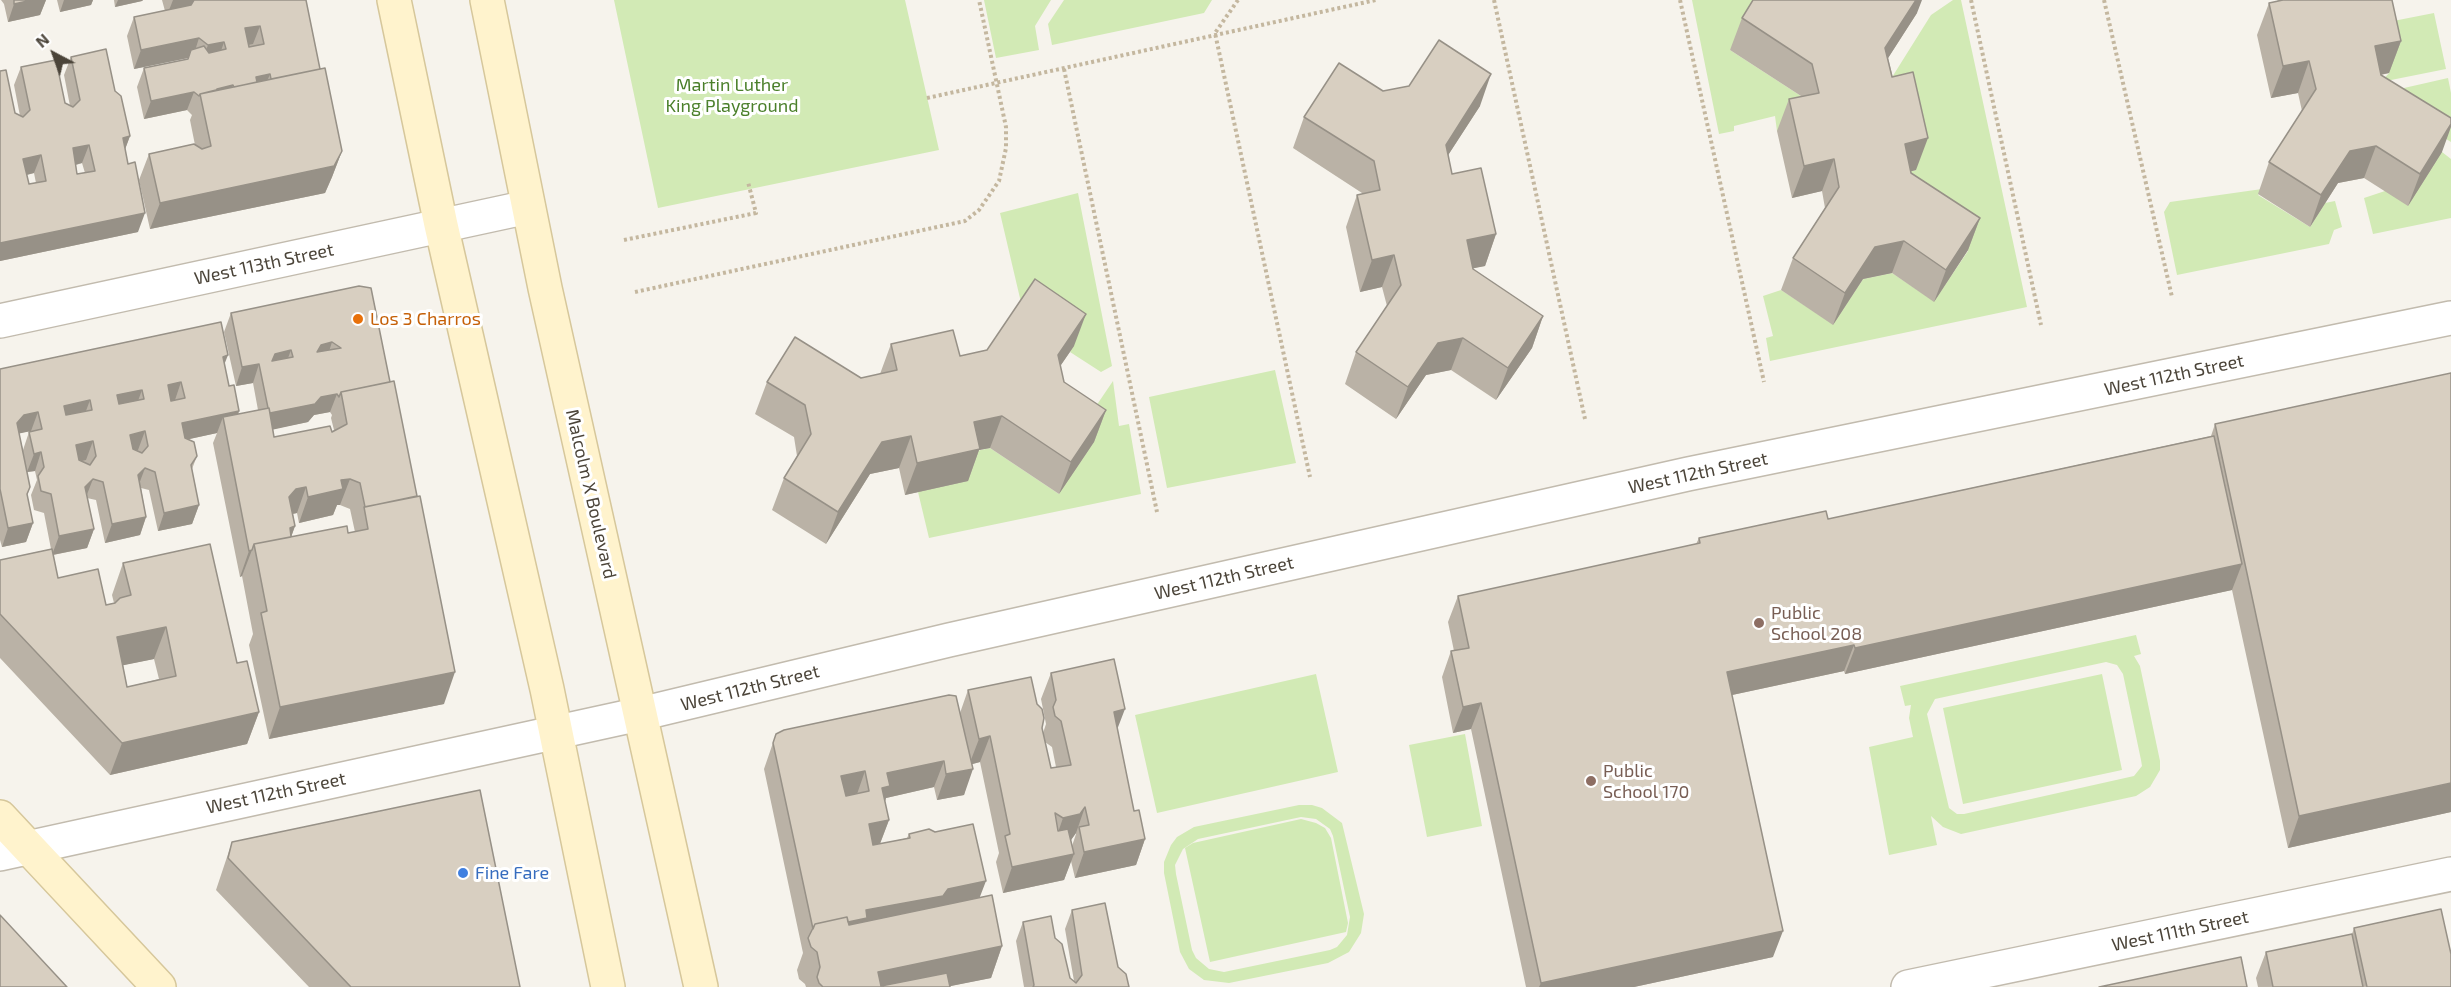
<!DOCTYPE html>
<style>
body{margin:0}
#map{position:relative;width:2451px;height:987px;overflow:hidden;background:#f6f3ec;font-family:"Exo 2",sans-serif}
canvas{display:block}
.north{position:absolute;left:24px;top:24px;width:60px;height:60px;-webkit-text-stroke:4px #fff;paint-order:stroke;rotate:319deg;font-size:16px;font-weight:700;line-height:24px;text-align:center;color:#4b4439}
.north::after{content:'';display:block;margin:auto;width:21px;height:27px;background:#4b4439;clip-path:polygon(50% 0,100% 100%,50% 72%,0 100%)}
</style>
<div id="map">
<canvas width="2451" height="987"></canvas>
<div class="north">N</div>
</div>
<script>
const ctx = document.querySelector('canvas').getContext('2d');
ctx.lineJoin = 'round';
function fillPath(path, color) { ctx.fillStyle = color; ctx.fill(path, 'evenodd'); }
const shape = rows => new Path2D(rows.map(r => 'M' + r).join(''));
function trace(path, color, width, dash) { ctx.strokeStyle = color; ctx.lineWidth = width; ctx.lineCap = dash ? 'butt' : 'round'; ctx.setLineDash(dash || []); ctx.stroke(path); }
function label(font, color, halo, rows, align = 'center') {
  ctx.font = font + ' "Exo 2",sans-serif'; ctx.lineWidth = 6; ctx.setLineDash([]); ctx.textBaseline = 'middle'; ctx.strokeStyle = halo; ctx.fillStyle = color; for (const [text, x, y, turn = 0] of rows) {
    ctx.save(); ctx.translate(x, y); ctx.rotate((+turn || 0) * Math.PI / 180); ctx.textAlign = isNaN(turn) ? turn : align; if (halo) ctx.strokeText(text, 0, 0); ctx.fillText(text, 0, 0); ctx.restore();
  }
}
fillPath(shape([
 [614,0,905,0,939,150,658,208],
 [984,0,1051,0,1035,26,1039,50,996,58],
 [1064,0,1212,0,1204,13,1052,45,1048,24],
 [1692,0,1763,0,1730,50,1801,96,1807,125,1777,131,1775,116,1734,126,1734,131,1719,134],
 [1953,0,1961,0,2027,307,1770,361,1766,338,1773,336,1763,296,1781,290,1833,324,1863,279,1892,273,1934,301,1968,251,1893,176,1916,170,1889,82,1931,15],
 [2434,13,2446,69,2381,82,2389,73,2378,24],
 [2448,78,2451,93,2451,142,2386,102,2382,93],
 [2442,152,2451,159,2451,218,2373,234,2364,198,2385,191],
 [2262,189,2258,195,2310,227,2325,203,2335,201,2342,227,2334,230,2329,244,2177,275,2164,212,2170,202],
 [1078,193,1112,366,1101,372,1070,352,1074,345,1023,311,1000,213],
 [1275,370,1296,463,1167,488,1149,397],
 [1113,381,1119,426,1129,424,1141,494,929,538,918,492,963,454,990,448,1059,494,1079,431],
 [2136,635,2141,654,2134,656,2140,666,2160,761,2160,770,2150,787,2136,796,1961,834,1943,827,1931,816,1937,845,1889,855,1869,747,1913,737,1909,718,1911,705,1905,706,1900,686],
 [2106,662,2117,665,2123,674,2141,760,2142,766,2134,776,1964,814,1957,814,1949,808,1927,714,1935,699],
 [1316,674,1338,772,1157,813,1135,715],
 [2102,674,2122,770,1963,804,1943,708],
 [1465,734,1482,826,1427,837,1409,745],
 [1299,805,1312,805,1322,808,1342,823,1364,914,1361,933,1349,952,1328,963,1229,983,1204,980,1189,969,1180,952,1164,873,1164,862,1171,845,1177,837,1194,827],
 [1301,817,1316,819,1330,829,1333,836,1350,917,1347,935,1337,947,1330,950,1224,972,1209,969,1196,958,1192,950,1176,874,1175,865,1183,849,1198,839],
 [1301,819,1316,823,1325,828,1331,838,1348,923,1346,932,1210,962,1185,848,1193,843]
]), '#d2eab5');
const street = shape([
 [0,321,528,207],
 [0,854,640,714,949,640,1688,474,2451,318],
 [1908,987,2451,874]
]);
const secondary = shape([
 [394,0,441,225,547,689,608,987],
 [487,0,545,288,701,987],
 [0,817,159,987]
]);
trace(street, '#c2bbae', 36);
trace(secondary, '#d6c79b', 36);
trace(shape([
 [1238,0,1215,33,1310,477],
 [1494,0,1585,419],
 [1680,0,1764,382],
 [1971,0,2041,325],
 [2104,0,2172,297],
 [1064,69,1157,512],
 [927,98,1376,0],
 [624,240,756,213,748,182],
 [635,292,965,221,979,210,999,181,1006,148,1006,127,979,0]
]), '#c4b79f', 4, [3, 3]);
trace(street, '#fff', 33);
trace(secondary, '#fff3cd', 33);
fillPath(shape([
 [1,0,46,0,40,15,8,22,4,4],
 [57,0,93,0,91,5,60,12],
 [114,0,143,0,142,1,115,7],
 [162,0,306,0,320,69,342,151,332,177,325,193,150,229,139,180,149,154,195,145,190,120,192,115,187,110,144,119,137,87,144,68,187,59,188,58,134,69,127,36,134,17,165,11],
 [2277,0,2392,0,2401,41,2389,73,2381,75,2442,152,2408,206,2364,178,2338,183,2310,227,2258,194,2269,162,2302,111,2298,93,2271,98,2257,35,2269,3,2278,1],
 [1917,13,1888,58,1916,170,1911,171,1911,173,1980,218,1968,250,1934,302,1892,273,1863,279,1833,325,1781,290,1793,258,1825,208,1822,191,1792,198,1777,131,1789,99,1801,97,1801,96,1730,50,1742,18],
 [71,57,115,91,130,136,125,149,138,232,0,261,0,71,15,113,20,116,14,85,21,67,65,103,70,106,64,75],
 [82,163,85,173,77,174,76,165],
 [34,173,36,183,29,184,27,175],
 [1383,91,1480,106,1448,155,1452,174,1496,234,1485,266,1473,268,1473,269,1543,316,1532,348,1496,400,1451,370,1426,375,1396,419,1345,384,1356,352,1387,306,1382,287,1360,292,1346,227,1357,195,1362,194,1362,193,1293,148,1304,117],
 [359,286,444,704,269,739,249,645,253,634,242,576,240,577,213,443,217,433,189,439,197,456,192,469,199,505,192,524,158,531,149,490,141,488,146,517,140,535,105,543,96,500,87,498,94,529,87,548,53,555,58,578,106,605,114,603,112,595,123,563,237,663,259,712,247,744,110,775,0,658,0,560,51,549,44,513,34,510,31,495,37,480,35,471,27,472,30,487,27,496,33,523,26,542,2,547,0,540,0,369,224,364,229,386,239,414,258,410,253,383,236,386,224,332,231,313],
 [330,412,332,415,331,418,334,430,332,432,274,437,273,429,308,422,314,415],
 [31,431,29,432,23,450,19,433],
 [337,505,340,505,350,509,355,532,348,533,291,537,295,526,293,514,297,513,299,523,333,515],
 [154,659,159,679,127,687,123,665],
 [891,344,960,356,1074,346,1060,366,1064,382,1106,410,1094,442,1059,494,990,448,979,450,968,481,905,495,899,468,870,474,826,544,772,510,784,478,797,456,794,437,755,414,767,382,861,378,880,374],
 [2215,424,2451,812,2288,848,2232,590,1845,674,1844,671,1732,695,1773,957,1634,987,1526,987,1471,729,1453,733,1442,677,1451,651,1454,651,1448,622,1458,596,1696,544,1699,538,1828,519,2211,436],
 [1051,673,1117,729,1134,811,1145,839,1136,865,1075,878,1071,861,1064,880,1003,893,996,862,999,853,980,762,972,764,964,795,937,800,934,787,886,798,885,802,889,820,880,844,907,838,909,834,980,897,1002,946,991,978,950,986,950,987,806,987,805,984,799,979,797,970,803,953,764,769,776,734,960,713,968,690,1042,728,1051,768,1056,767,1052,747,1045,742,1043,733,1046,724,1041,699],
 [1076,833,1076,834,1072,846,1071,840],
 [232,842,520,987,309,987,216,890],
 [1072,910,1118,967,1129,987,1024,987,1016,941,1023,922,1055,938,1070,978,1074,981,1065,929],
 [2354,928,2451,987,2258,987,2256,978,2266,952,2352,934]
]), '#bab2a6');
fillPath(shape([
 [32,0,46,0,40,15,8,22,14,4],
 [64,0,93,0,91,5,60,12],
 [118,0,143,0,142,1,115,7],
 [173,0,243,0,166,18],
 [1916,0,1922,0,1917,13,1874,80,1885,48],
 [260,26,253,44,238,47,245,28],
 [199,38,193,57,134,69,141,50],
 [2401,41,2389,73,2363,78,2375,46],
 [224,42,218,60,201,64,208,45],
 [2309,61,2298,93,2271,98,2283,66],
 [270,74,263,92,255,94,256,77],
 [1491,74,1480,106,1434,177,1446,145],
 [233,85,227,104,201,98,217,89],
 [194,92,187,110,144,119,151,101],
 [2451,124,2451,127,2442,152,2408,206,2420,174],
 [130,136,123,155,123,138],
 [1928,138,1916,170,1893,176,1905,144],
 [89,145,82,163,66,167,73,148],
 [2376,146,2364,178,2338,183,2310,227,2321,195,2350,151],
 [342,151,332,177,325,193,150,229,160,203],
 [41,155,34,173,17,177,23,159],
 [1834,159,1822,191,1792,198,1804,166],
 [145,213,138,232,0,261,0,243],
 [1980,218,1968,250,1934,302,1946,270],
 [1496,234,1485,266,1455,272,1467,240],
 [1904,241,1892,273,1863,279,1833,325,1845,293,1875,247],
 [1394,255,1382,287,1360,292,1372,260],
 [1086,314,1074,346,1046,387,1058,355],
 [1543,316,1532,348,1496,400,1508,368],
 [1463,338,1451,370,1426,375,1396,419,1408,387,1438,343],
 [332,342,326,361,317,352,321,345],
 [291,350,284,369,268,372,275,354],
 [228,355,221,373,223,357],
 [259,364,253,383,236,386,242,367],
 [181,382,175,400,161,403,168,385],
 [142,390,135,409,110,414,117,395],
 [337,394,330,412,314,415,308,422,262,432,269,413,321,397],
 [90,400,83,419,57,424,64,406],
 [1106,410,1094,442,1059,494,1071,462],
 [239,411,233,430,223,417,217,433,176,442,182,423],
 [38,412,31,431,17,434,17,423,24,415],
 [1002,416,990,448,979,450,968,481,905,495,917,463,974,422],
 [145,431,138,450,123,453,130,435],
 [911,436,899,468,870,474,826,544,838,512,882,442],
 [93,441,86,460,69,464,76,445],
 [41,452,35,471,27,472,34,454],
 [145,468,138,487,138,475],
 [93,479,86,497,85,487],
 [350,479,340,505,337,505,333,515,299,523,308,497,341,480],
 [306,487,297,513,286,515,289,497,296,489],
 [199,505,192,524,158,531,164,513],
 [146,517,140,535,105,543,112,524],
 [33,523,26,542,2,547,8,528],
 [295,526,289,543,290,528],
 [94,529,87,548,52,555,59,536],
 [252,550,242,576,240,577,249,551],
 [2242,564,2232,590,1845,674,1855,648],
 [166,627,154,659,105,669,117,637],
 [1854,645,1844,671,1718,698,1727,672],
 [455,672,444,704,269,739,280,707],
 [1481,703,1471,729,1453,733,1463,707],
 [1125,709,1115,735,1114,712],
 [259,712,247,744,110,775,122,743],
 [990,736,980,762,969,765,979,739],
 [944,761,934,787,886,798,881,812,872,814,887,773],
 [973,769,964,795,937,800,946,774],
 [865,771,856,797,832,802,841,776],
 [2451,783,2451,812,2288,848,2299,816],
 [1085,807,1076,833,1071,840,1054,844,1063,818],
 [889,820,879,846,859,850,869,824],
 [1145,839,1136,865,1075,878,1084,852],
 [1074,854,1064,880,1003,893,1012,867],
 [986,881,976,907,858,944,817,953,813,930,866,910,948,889],
 [1783,931,1773,957,1634,987,1539,987,1541,983],
 [1002,946,991,978,946,987,872,987,878,972]
]), '#979187');
const building = shape([
 [14,0,32,0,14,4,14,0],
 [194,0,306,0,320,69,271,79,270,74,256,77,257,82,234,87,233,85,217,89,216,90,200,94,199,96,194,92,151,101,144,68,188,59,191,50,204,46,209,53,226,49,224,42,208,45,199,38,141,50,134,17,191,5,194,0],
 [260,26,264,44,249,47,245,28,260,26],
 [1753,0,1916,0,1885,48,1892,77,1913,72,1928,138,1905,144,1911,173,1980,218,1946,270,1904,241,1875,247,1845,293,1793,258,1839,187,1834,159,1804,166,1789,99,1819,93,1812,64,1742,18,1753,0],
 [2283,0,2392,0,2401,41,2375,46,2381,75,2451,118,2451,124,2420,174,2376,146,2350,151,2321,195,2269,162,2316,89,2309,61,2283,66,2269,3,2283,0],
 [1439,40,1491,74,1446,145,1452,174,1481,168,1496,234,1467,240,1473,269,1543,316,1508,368,1463,338,1438,343,1408,387,1356,352,1401,285,1394,255,1372,260,1357,195,1380,190,1374,161,1304,117,1339,63,1383,91,1409,86,1439,40],
 [106,49,115,91,121,96,130,136,123,138,128,164,135,162,145,213,0,243,0,71,6,70,15,113,23,117,30,110,21,67,56,60,65,103,73,107,80,100,71,57,106,49],
 [89,145,95,171,77,174,73,148,89,145],
 [41,155,46,181,29,184,23,159,41,155],
 [325,68,342,151,334,166,160,203,149,154,194,144,202,149,211,146,200,94,325,68],
 [1035,279,1086,314,1058,355,1064,382,1106,410,1071,462,1002,416,974,422,980,449,917,463,911,436,882,442,838,512,784,478,811,434,805,405,767,382,795,337,861,378,897,370,891,344,953,330,960,356,987,350,1035,279],
 [359,286,371,288,390,382,341,392,339,397,337,394,321,397,315,404,270,413,269,408,268,408,259,364,242,367,231,313,359,286],
 [332,342,341,348,317,352,321,345,332,342],
 [291,350,293,357,272,361,275,354,291,350],
 [221,322,228,355,223,357,229,386,234,385,239,411,182,423,185,438,194,442,197,456,191,465,199,505,164,513,155,472,145,468,138,475,146,517,112,524,103,482,93,479,85,487,94,529,59,536,51,494,41,491,38,476,44,467,41,452,34,454,29,432,42,429,38,412,24,415,17,423,30,487,27,494,33,523,8,528,0,489,0,369,221,322],
 [181,382,185,398,171,401,168,385,181,382],
 [142,390,144,399,119,404,117,395,142,390],
 [90,400,92,410,66,415,64,406,90,400],
 [145,431,148,446,142,453,133,449,130,435,145,431],
 [93,441,96,456,90,465,79,460,76,445,93,441],
 [2451,373,2451,783,2299,816,2215,424,2451,373],
 [394,381,417,496,365,507,360,483,350,479,341,480,343,489,308,497,306,487,296,489,289,497,295,526,290,528,291,537,254,544,252,550,249,551,223,417,269,408,274,437,330,426,332,432,347,424,341,392,394,381],
 [2214,436,2242,564,1855,648,1854,645,1727,672,1783,931,1541,983,1481,703,1463,707,1451,651,1469,648,1458,596,1700,543,1699,538,1826,511,1828,519,2214,436],
 [420,496,455,672,280,707,261,613,267,611,254,544,347,526,348,533,368,529,364,507,420,496],
 [210,544,237,663,247,661,259,712,122,743,0,614,0,560,52,549,58,578,98,569,106,605,115,603,120,598,131,595,123,563,210,544],
 [166,627,176,676,127,687,117,637,166,627],
 [1114,659,1125,709,1114,712,1134,811,1139,810,1145,839,1084,852,1079,827,1089,825,1085,807,1080,814,1063,818,1055,813,1058,831,1068,829,1074,854,1012,867,1005,836,1010,834,990,736,979,739,968,690,1031,677,1037,704,1042,709,1044,718,1042,728,1051,768,1071,765,1061,721,1055,716,1053,707,1056,700,1051,673,1114,659],
 [949,695,956,696,973,769,946,774,944,761,887,773,890,786,882,788,889,820,869,824,873,845,910,838,909,834,929,829,935,832,973,824,986,881,948,889,943,896,866,910,867,918,848,922,847,917,815,924,813,929,773,743,776,734,784,730,949,695],
 [865,771,869,791,846,796,841,776,865,771],
 [480,790,520,987,351,987,228,858,232,842,480,790],
 [992,895,1002,946,878,972,881,986,947,973,950,987,823,987,819,983,817,977,820,967,817,952,811,947,808,938,815,924,847,917,849,925,992,895],
 [1105,903,1118,967,1126,974,1129,987,1033,987,1034,985,1023,922,1051,916,1055,938,1062,944,1070,978,1076,983,1082,975,1072,910,1105,903],
 [2441,909,2451,954,2451,987,2367,987,2354,928,2441,909],
 [0,915,67,987,0,987,0,915],
 [2352,934,2363,987,2273,987,2266,952,2352,934],
 [2241,957,2247,987,2099,987,2241,957]
]);
fillPath(building, '#d8cfc1');
trace(building, '#979187', 1.5);
for (const [x, y, r, color] of [
 [358,319,6,"#e8710a"],
 [1759,623,6,"#8d6e63"],
 [1591,781,6,"#8d6e63"],
 [463,873,6,"#3f7fe0"]
]) { const dot = new Path2D(); dot.arc(x, y, r, 0, 2 * Math.PI); ctx.fillStyle = color; ctx.fill(dot); trace(dot, '#fff', 2); }
label('18px', '#4a7f2a', '#fff', [
 ["Martin Luther",732,85],
 ["King Playground",732,106]
]);
label('18px', '#4b4439', '#fff', [
 ["West 113th Street",264,264,-12],
 ["West 112th Street",2174,375,-12],
 ["West 112th Street",1698,473,-12],
 ["Malcolm X Boulevard",591,494,77],
 ["West 112th Street",1224,578,-13],
 ["West 112th Street",750,688,-14],
 ["West 112th Street",276,793,-12],
 ["West 111th Street",2180,931,-12]
]);
label('18px', '#c56008', '#fff', [
 ["Los 3 Charros",370,319]
], 'left');
label('18px', '#785e54', '#fff', [
 ["Public",1771,613],
 ["School 208",1771,634],
 ["Public",1603,771],
 ["School 170",1603,792]
], 'left');
label('18px', '#366cbe', '#fff', [
 ["Fine Fare",475,873]
], 'left');
</script>
